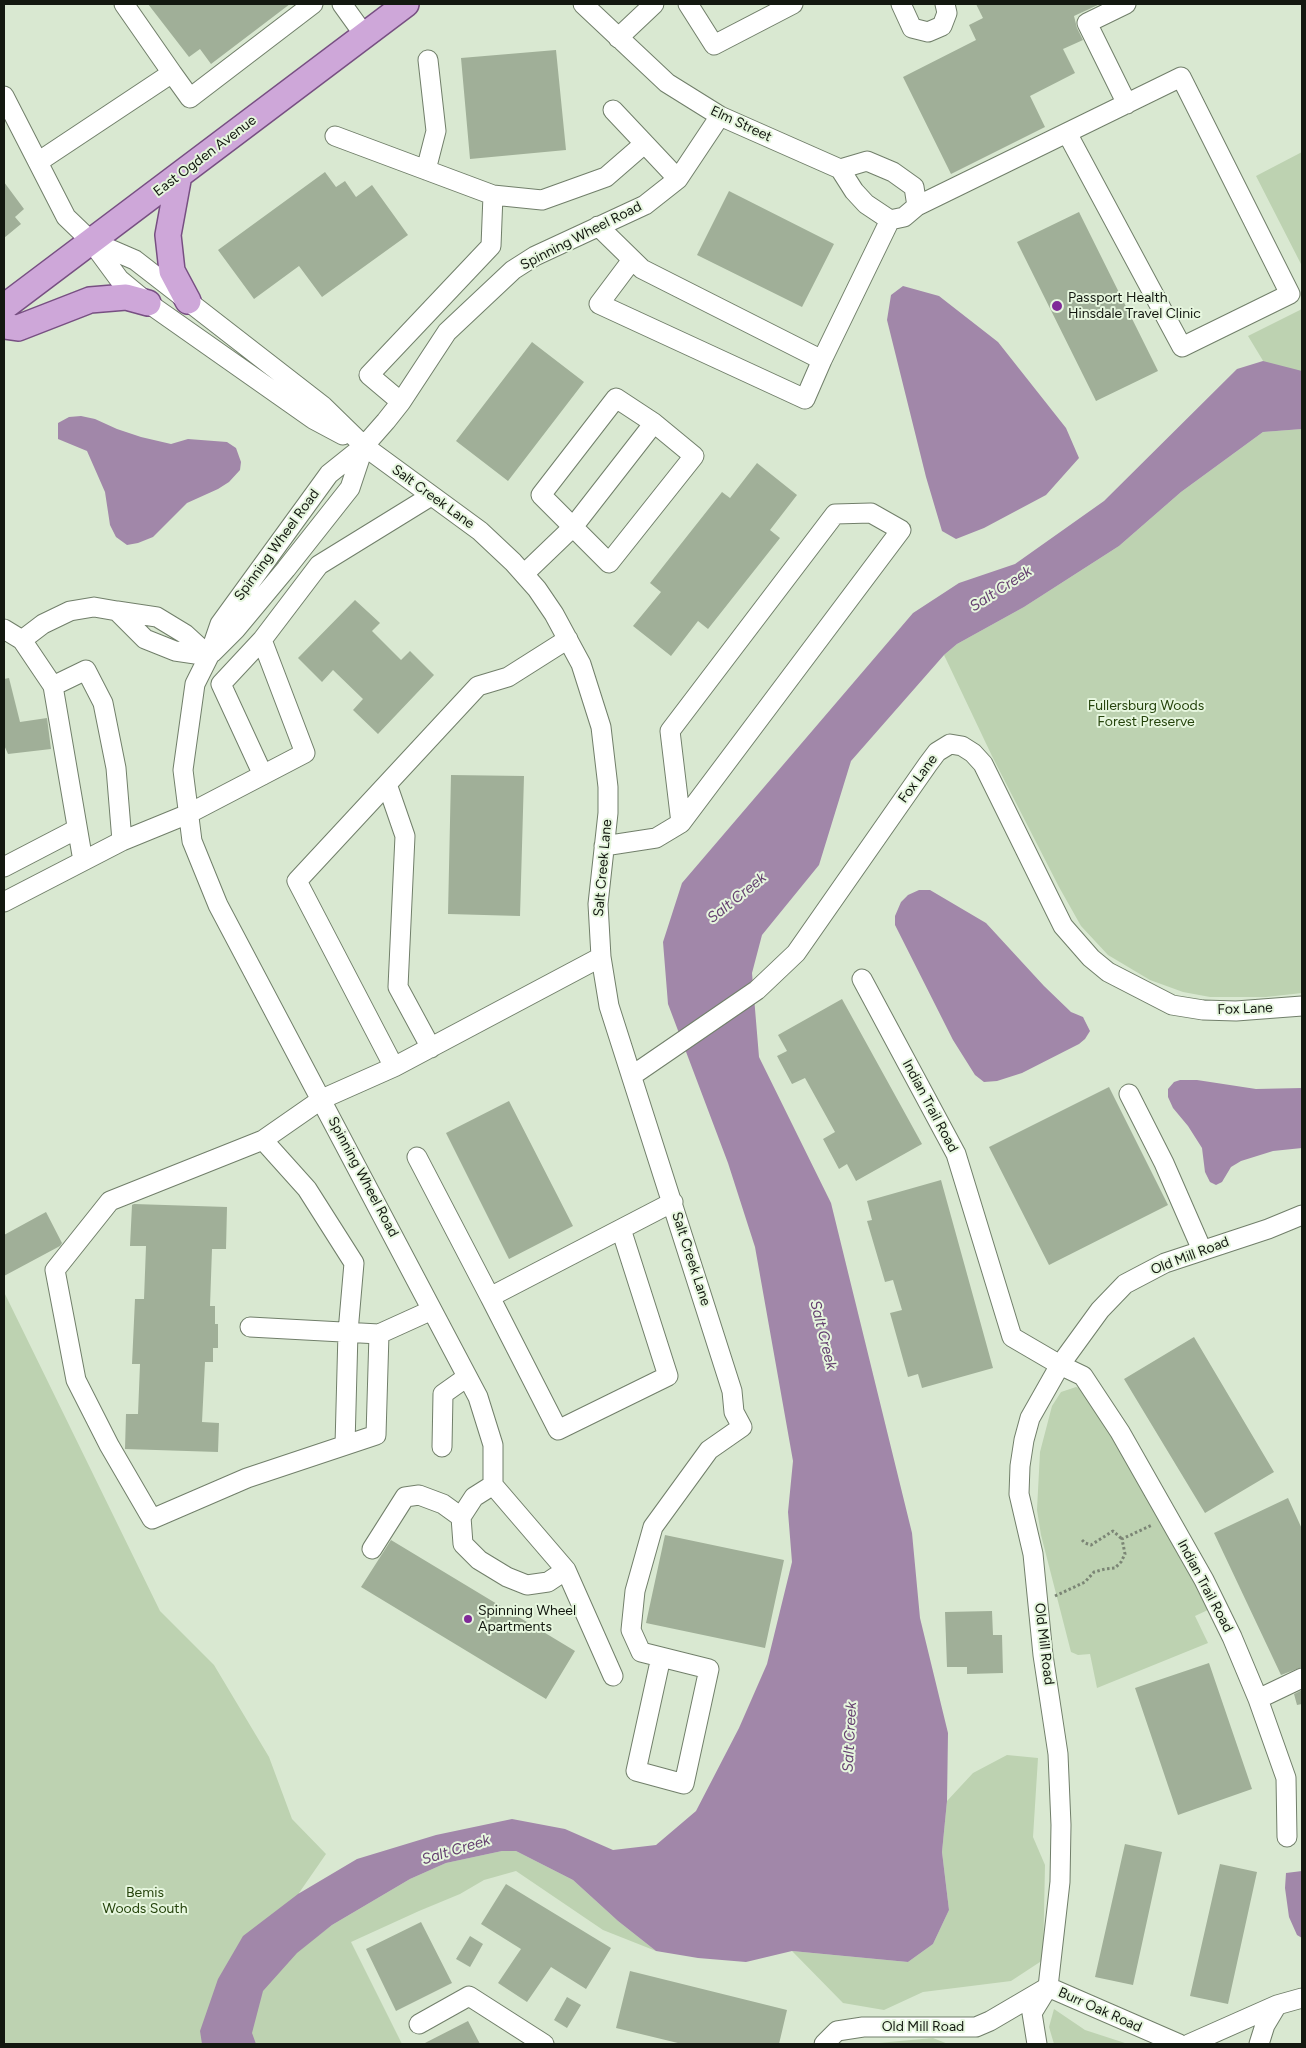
<!DOCTYPE html>
<style>
body{margin:0}
#map{position:relative;width:1306px;height:2048px;overflow:hidden;background:#d9e8d1;font-family:Figtree,sans-serif}
canvas{display:block}
.frame{position:absolute;inset:0;border:5px solid #131810;pointer-events:none}
</style>
<div id="map">
<canvas width="1306" height="2048"></canvas>
<div class="frame"></div>
</div>
<script>
const ctx = document.querySelector('canvas').getContext('2d');
ctx.lineJoin = 'round';
function fillPath(path, color) { ctx.fillStyle = color; ctx.fill(path, 'evenodd'); }
const shape = rows => new Path2D(rows.map(r => 'M' + r).join(''));
function trace(path, color, width, dash) { ctx.strokeStyle = color; ctx.lineWidth = width; ctx.lineCap = dash ? 'butt' : 'round'; ctx.setLineDash(dash || []); ctx.stroke(path); }
function label(font, color, halo, rows, align = 'center') {
  ctx.font = font + ' Figtree,sans-serif'; ctx.lineWidth = 4; ctx.setLineDash([]); ctx.textBaseline = 'middle'; ctx.strokeStyle = halo; ctx.fillStyle = color; for (const [text, x, y, turn = 0] of rows) {
    ctx.save(); ctx.translate(x, y); ctx.rotate((+turn || 0) * Math.PI / 180); ctx.textAlign = isNaN(turn) ? turn : align; if (halo) ctx.strokeText(text, 0, 0); ctx.fillText(text, 0, 0); ctx.restore();
  }
}
fillPath(shape([
 [1302,152,1302,266,1256,176],
 [1302,309,1302,425,1248,336],
 [1302,429,1302,993,1266,997,1210,997,1183,992,1150,980,1108,955,1081,926,1059,887,992,756,944,655,957,644,1024,607,1119,546,1181,492,1263,432],
 [4,1292,160,1611,214,1665,269,1757,292,1819,326,1854,299,1893,319,1935,332,1925,410,1879,446,1863,502,1851,516,1851,573,1880,618,1921,656,1951,603,1930,516,1871,484,1880,460,1894,419,1911,351,1942,402,2044,4,2044],
 [1076,1387,1083,1389,1090,1394,1210,1609,1195,1616,1208,1643,1097,1688,1090,1654,1078,1655,1071,1652,1041,1535,1037,1510,1040,1452,1052,1406,1061,1392],
 [1007,1755,1038,1758,1033,1837,1045,1865,1043,1960,1011,1981,923,1992,884,2010,843,2003,792,1951,908,1962,933,1944,949,1910,942,1852,947,1801,973,1773],
 [1054,2009,1085,2030,1128,2044,1054,2044,1049,2027],
 [933,2038,948,2044,868,2044]
]), '#bdd2b1');
fillPath(shape([
 [903,286,939,296,998,342,1066,428,1079,458,1046,495,984,528,956,539,942,531,926,477,887,320,891,295],
 [1263,361,1302,371,1302,429,1263,432,1181,492,1119,546,1024,607,957,644,944,655,851,761,819,865,762,935,752,973,759,1057,831,1203,912,1533,920,1618,948,1733,947,1801,942,1852,949,1910,933,1944,908,1962,792,1951,746,1962,698,1958,656,1951,618,1921,573,1880,516,1851,502,1851,446,1863,410,1879,332,1925,297,1953,263,1991,252,2033,256,2044,202,2044,200,2031,218,1979,243,1936,298,1894,357,1859,436,1835,512,1819,565,1829,613,1850,656,1845,696,1811,739,1728,767,1664,792,1562,788,1512,793,1461,755,1247,728,1163,668,1004,663,942,682,883,913,613,959,583,1015,564,1104,501,1237,369],
 [81,416,95,419,117,429,141,437,171,444,188,439,227,442,236,448,241,462,240,470,229,482,218,489,187,503,153,537,138,543,127,545,116,537,110,525,105,492,87,451,58,439,58,423,69,417],
 [919,890,930,890,986,923,1044,986,1071,1012,1083,1017,1090,1031,1085,1039,1079,1044,1022,1073,997,1081,984,1082,975,1075,953,1040,895,925,895,916,901,902,908,895],
 [1180,1080,1197,1080,1256,1089,1302,1088,1302,1148,1273,1151,1241,1161,1231,1167,1222,1182,1216,1185,1210,1182,1205,1172,1202,1148,1188,1126,1173,1108,1168,1097,1168,1089,1174,1082],
 [1302,1871,1302,1938,1297,1935,1289,1917,1285,1888,1286,1873]
]), '#a187a9');
fillPath(shape([
 [148,4,290,4,211,64,200,49,189,57],
 [976,4,1100,4,1074,16,1077,28,1083,40,1063,49,1075,73,1030,96,1045,127,951,174,903,77,976,40,969,25,983,18],
 [556,50,566,150,470,159,461,58],
 [325,172,336,187,345,181,356,197,372,185,408,235,322,297,299,266,254,299,218,250],
 [4,182,24,209,15,217,21,224,4,238],
 [729,191,834,244,802,307,697,255],
 [1079,212,1158,371,1096,401,1017,242],
 [532,342,584,382,508,481,456,441],
 [757,463,797,495,770,530,780,538,708,629,698,621,671,656,633,626,661,592,650,583,722,492,730,498],
 [355,600,380,623,372,631,401,660,410,651,434,675,378,734,353,710,363,699,333,670,322,682,298,658],
 [9,678,20,722,47,718,51,749,8,754,4,745,4,679],
 [451,775,524,776,520,916,448,914],
 [842,999,922,1144,856,1181,847,1164,839,1169,823,1139,835,1132,805,1078,792,1084,777,1056,787,1051,778,1035],
 [1109,1087,1168,1205,1049,1265,989,1147],
 [509,1101,573,1226,509,1259,446,1133],
 [941,1180,993,1368,922,1388,918,1374,908,1377,890,1313,902,1310,893,1280,885,1282,867,1221,872,1220,867,1201],
 [134,1204,227,1207,226,1249,212,1249,210,1306,215,1306,215,1324,218,1324,218,1348,213,1348,213,1362,205,1362,202,1422,219,1423,218,1452,125,1449,126,1414,138,1414,140,1364,132,1364,135,1299,144,1299,146,1246,130,1246,132,1205],
 [46,1212,62,1243,60,1246,4,1276,4,1235],
 [1194,1337,1274,1472,1205,1513,1124,1379],
 [1288,1498,1302,1529,1302,1667,1281,1675,1214,1533],
 [665,1535,784,1560,765,1648,646,1623],
 [391,1540,575,1651,546,1699,361,1587],
 [992,1611,993,1635,1002,1635,1003,1673,967,1674,967,1667,947,1667,945,1612],
 [1209,1663,1252,1789,1178,1815,1135,1688],
 [1302,1690,1302,1704,1297,1705,1294,1694],
 [1125,1844,1162,1852,1133,1985,1095,1977],
 [1220,1864,1257,1872,1228,2004,1190,1996],
 [506,1884,611,1948,586,1989,551,1967,527,2002,498,1983,521,1949,481,1924],
 [421,1922,452,1983,396,2011,366,1949],
 [470,1936,483,1944,470,1967,456,1959],
 [630,1971,787,2010,779,2044,682,2044,616,2028],
 [567,1997,581,2005,567,2028,554,2020],
 [468,2021,480,2044,423,2044]
]), '#a0af98');
const minor = shape([
 [342,4,365,36],
 [583,4,667,83,720,116,840,169,854,191,866,204,890,220,904,217,917,206,914,187,893,172,867,161,840,169],
 [688,4,714,45,793,4],
 [901,4,912,28,928,32,942,26,947,13,945,4],
 [1126,4,1087,23,1127,104],
 [618,38,654,4],
 [172,73,190,98,313,4],
 [4,96,66,217,91,241,119,279,148,303,313,419,343,435],
 [613,110,678,179],
 [335,136,493,195,542,200,606,177,644,144],
 [38,162,172,73,124,4],
 [426,170,436,131,428,60],
 [917,206,1181,77,1290,294,1182,347,1067,133],
 [598,226,642,269,822,360,890,220],
 [91,241,135,260,323,406,364,446,480,531,513,562,537,589,554,614,581,664,601,727,608,787,608,813,598,904,601,957,609,1006,732,1391,734,1412,742,1427,709,1450,653,1527,635,1591,631,1630,641,1652,709,1669,684,1784,636,1771,661,1657],
 [632,260,599,304,805,399,822,360],
 [401,402,369,375,491,246,493,195],
 [524,574,573,527,654,423,694,456,609,563,541,495,616,398,654,423],
 [117,611,157,617,185,634,209,656,175,651,145,639,117,611],
 [4,629,22,640,43,624,70,611,94,607,117,611],
 [568,639,508,677,478,686,297,881,394,1067,601,957],
 [22,640,53,686,83,861],
 [262,640,221,684,263,775],
 [212,653,236,629,286,569,350,488,364,446],
 [387,784,405,836,398,987,431,1048],
 [122,841,188,814,305,753,262,640,319,565,431,496],
 [604,846,656,838,681,823,901,530,871,513,835,514,670,731,681,823],
 [4,867,77,829],
 [4,902,122,841,116,768,103,703,86,670,53,686],
 [862,979,956,1154,1012,1337,1060,1365,1083,1376,1120,1432,1204,1580,1232,1637,1258,1699,1286,1778,1287,1837],
 [633,1075,757,990,796,953,928,764,937,752,950,744,962,746,973,753,983,764,1063,926,1091,958,1108,972,1172,1005,1203,1010,1236,1011,1302,1006],
 [1129,1094,1164,1163,1202,1250],
 [263,1140,110,1201,55,1270,76,1380,109,1445,152,1519,247,1478,376,1435,379,1334],
 [417,1157,490,1297],
 [621,1229,668,1376,558,1430,490,1297,621,1229,673,1202],
 [250,1327,379,1334,432,1310],
 [345,1445,348,1332,354,1263,307,1189,263,1140,322,1099,394,1067],
 [442,1447,443,1394,467,1377],
 [493,1485,474,1497,461,1517,463,1544,479,1560,507,1577,527,1585,548,1582,566,1570],
 [372,1549,405,1497,419,1495,443,1504,461,1517],
 [613,1676,566,1570,493,1485,493,1445,478,1397,218,905,192,841,183,770,195,684,209,656,220,624,329,474,364,446,386,421,401,402,447,332,513,270,535,256,645,205,678,179,720,116],
 [1258,1699,1302,1678],
 [419,2024,469,1996,544,2044],
 [824,2044,837,2031,863,2027,976,2027,990,2021,1048,1987,1060,1882,1061,1825,1058,1754,1043,1655,1033,1554,1019,1494,1020,1466,1024,1440,1030,1418,1060,1365,1100,1310,1125,1284,1165,1263,1268,1229,1302,1215],
 [1037,2044,1032,2013,1048,1987,1179,2044],
 [1189,2044,1277,2005],
 [1259,2044,1265,2025,1277,2005,1302,1998]
]);
const major = shape([
 [179,175,168,235,172,271,188,301],
 [4,307,406,4],
 [4,326,18,328,90,300,126,297,148,303]
]);
trace(minor, '#717f6a', 21);
trace(major, '#774f82', 28);
trace(shape([
 [1082,1540,1085,1543,1091,1545,1113,1531,1122,1539],
 [1055,1596,1085,1582,1094,1572,1105,1569,1115,1568,1121,1562,1125,1554,1122,1539,1152,1525]
]), '#7b8575', 3, [2.5, 2.5]);
trace(minor, '#fff', 19);
trace(major, '#cea7d9', 25);
for (const [x, y, r, color] of [
 [1057,306,6,"#802a98"],
 [468,1619,5,"#802a98"]
]) { const dot = new Path2D(); dot.arc(x, y, r, 0, 2 * Math.PI); ctx.fillStyle = color; ctx.fill(dot); trace(dot, '#e6f6de', 2); }
label('14px', '#131810', '#e6f6de', [
 ["Elm Street",741,124,25],
 ["East Ogden Avenue",205,156,-37],
 ["Spinning Wheel Road",581,236,-27],
 ["Salt Creek Lane",433,497,36],
 ["Spinning Wheel Road",277,545,-54],
 ["Fox Lane",918,779,-54],
 ["Salt Creek Lane",603,868,-85],
 ["Fox Lane",1245,1009,-2],
 ["Indian Trail Road",930,1106,62],
 ["Spinning Wheel Road",363,1177,62],
 ["Old Mill Road",1190,1256,-21],
 ["Salt Creek Lane",691,1259,72],
 ["Indian Trail Road",1205,1586,62],
 ["Old Mill Road",1044,1644,83],
 ["Burr Oak Road",1100,2010,24],
 ["Old Mill Road",923,2027]
]);
label('14px', '#131810', '#e6f6de', [
 ["Passport Health",1068,298],
 ["Hinsdale Travel Clinic",1068,314],
 ["Spinning Wheel",478,1611],
 ["Apartments",478,1627]
], 'left');
label('14px', '#25430c', '#e6f6de', [
 ["Fullersburg Woods",1146,706],
 ["Forest Preserve",1146,722],
 ["Bemis",145,1893],
 ["Woods South",145,1909]
]);
label('italic 15px', '#654070', '#e6f6de', [
 ["Salt Creek",1001,589,-33],
 ["Salt Creek",737,898,-39],
 ["Salt Creek",823,1335,76],
 ["Salt Creek",850,1737,-87],
 ["Salt Creek",456,1850,-17]
]);
</script>
